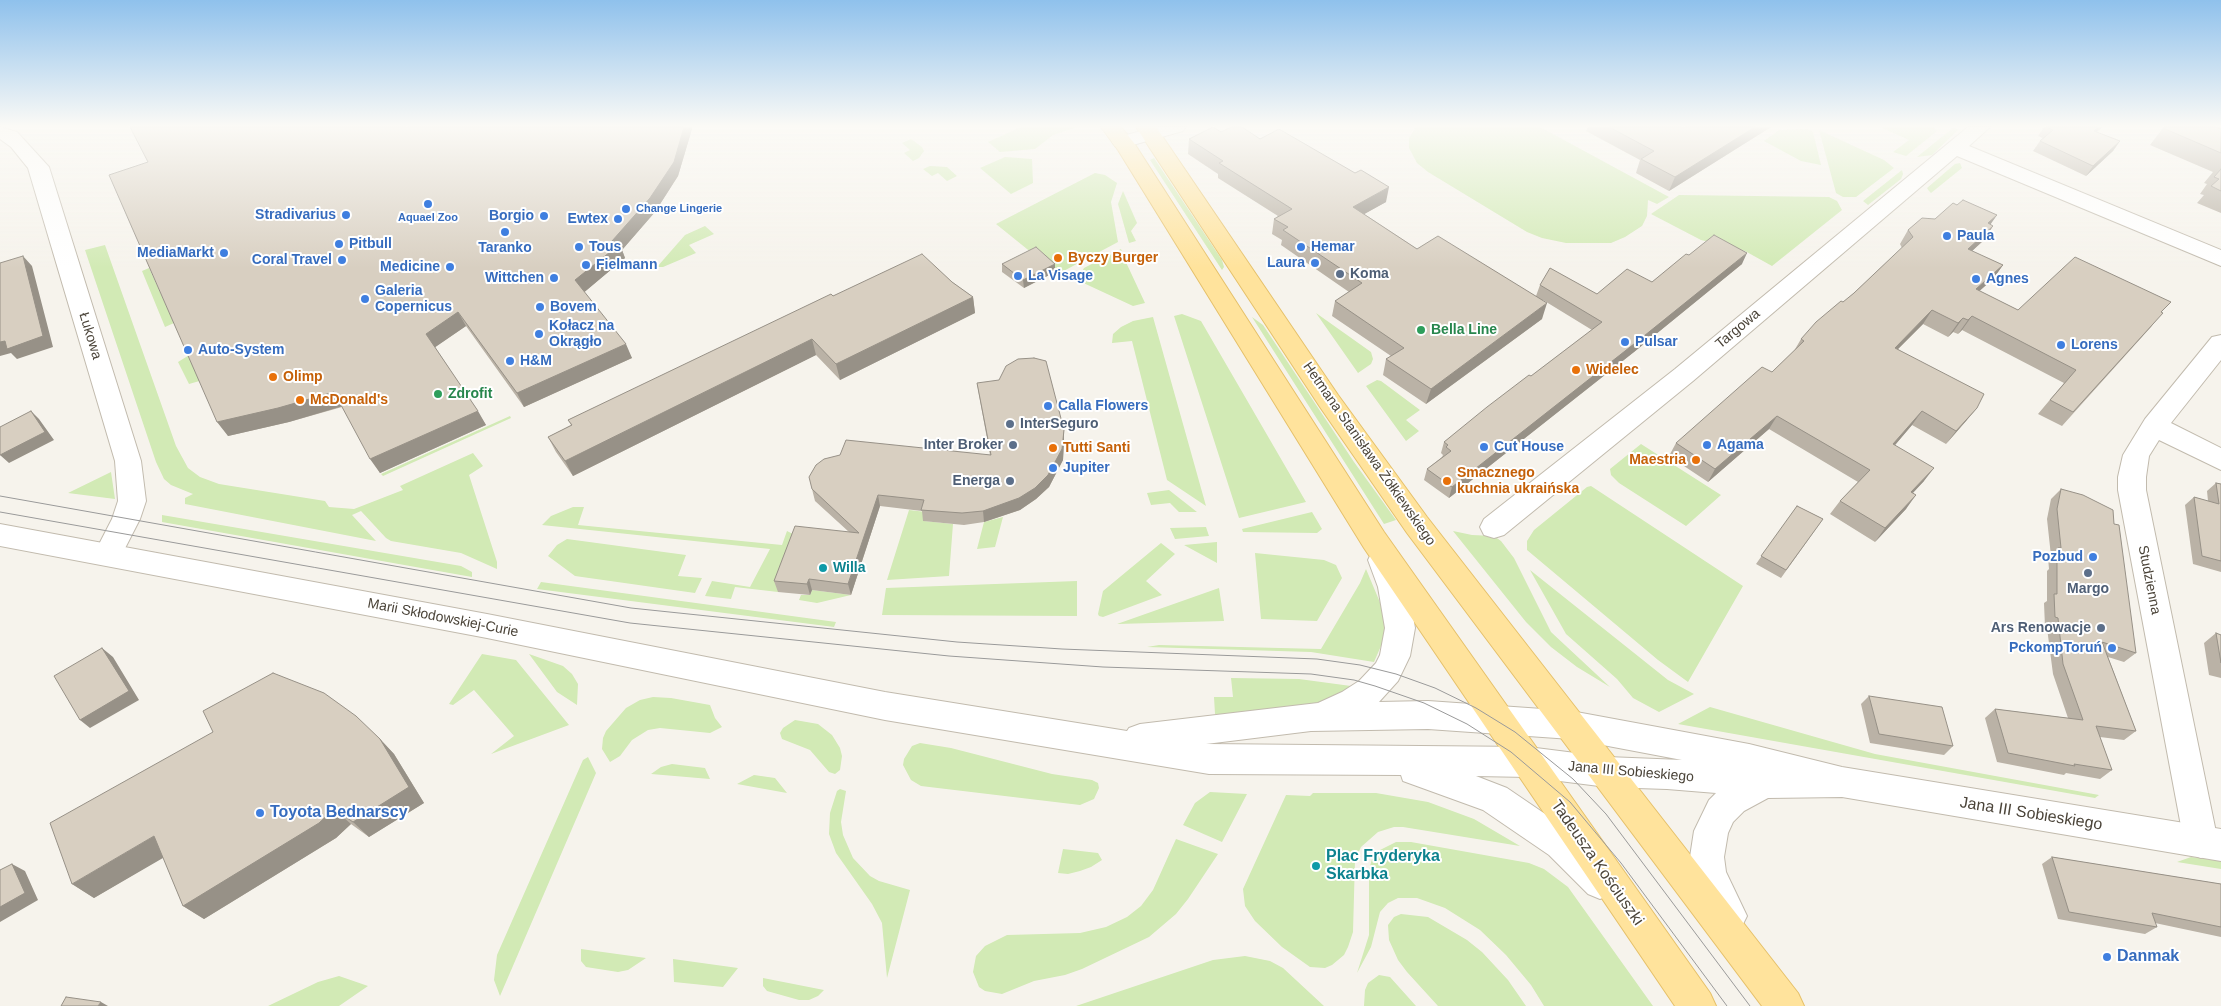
<!DOCTYPE html>
<meta charset="utf-8">
<style>
body{margin:0}
canvas{display:block;background:#f6f3ec}
</style>
<canvas width="2221" height="1006"></canvas>
<script>
const ctx = document.querySelector('canvas').getContext('2d');
ctx.lineJoin = 'round';
function fillPath(path, color) { ctx.fillStyle = color; ctx.fill(path, 'evenodd'); }
const shape = rows => new Path2D(rows.map(r => 'M' + r).join(''));
function trace(path, color, width, dash) { ctx.strokeStyle = color; ctx.lineWidth = width; ctx.lineCap = dash ? 'butt' : 'round'; ctx.setLineDash(dash || []); ctx.stroke(path); }
function label(font, color, halo, rows, align = 'center') {
  ctx.font = font + ' Arial,sans-serif'; ctx.lineWidth = 4; ctx.setLineDash([]); ctx.textBaseline = 'middle'; ctx.strokeStyle = halo; ctx.fillStyle = color; for (const [text, x, y, turn = 0] of rows) {
    ctx.save(); ctx.translate(x, y); ctx.rotate((+turn || 0) * Math.PI / 180); ctx.textAlign = isNaN(turn) ? turn : align; if (halo) ctx.strokeText(text, 0, 0); ctx.fillText(text, 0, 0); ctx.restore();
  }
}
fillPath(shape([
 [1021,127,1078,127,1053,135,1035,149,1000,152,988,142],
 [1416,127,1540,127,1669,197,1657,204,1648,200,1647,216,1642,226,1625,237,1611,243,1566,243,1542,238,1527,232,1428,172,1417,163,1409,148,1409,138],
 [1880,127,1933,127,1937,131,1906,156,1893,152,1909,140],
 [1954,127,1958,130,1932,155,1917,157],
 [1807,129,1813,132,1821,165,1801,161,1764,141,1779,130],
 [1819,130,1884,160,1894,168,1856,197,1843,197,1836,193],
 [911,139,922,147,924,151,919,158,913,161,904,153,910,150,902,143],
 [1005,157,1032,159,1033,183,1011,194,980,168],
 [1154,158,1222,260,1224,267,1222,270,1150,160],
 [1960,163,1962,168,1931,193,1929,191,1927,188,1955,164],
 [930,166,947,167,957,176,947,181,938,173,932,176,923,169],
 [1902,170,1903,174,1901,179,1868,205,1863,201],
 [1095,173,1105,175,1117,183,1111,202,1118,242,1058,274,996,224],
 [1123,191,1137,223,1131,231,1136,241,1129,243,1118,204],
 [1679,195,1829,197,1837,201,1842,210,1772,266,1745,251,1701,240,1651,214],
 [705,226,714,234,689,245,696,253,663,267,657,267,685,235],
 [105,245,176,446,188,468,200,477,219,484,325,501,329,507,354,509,403,490,400,486,473,453,483,466,469,475,497,562,497,569,461,553,391,541,386,538,361,511,352,515,376,541,185,504,185,498,193,494,171,485,164,479,156,462,85,250],
 [1121,249,1124,258,1145,303,1133,306,1077,280,1084,268],
 [149,268,174,323,165,327,142,271],
 [1316,313,1371,352,1373,359,1371,364,1358,373],
 [1182,314,1201,321,1306,502,1239,518,1174,316],
 [1153,317,1206,506,1167,480,1132,341,1112,343,1113,334,1121,327,1133,321],
 [1252,317,1263,325,1354,462,1396,520,1384,524],
 [191,354,203,380,189,384,178,362],
 [1377,380,1381,381,1420,410,1406,420,1419,431,1406,441,1366,386],
 [510,416,511,418,383,476,381,474],
 [1641,444,1721,495,1686,526,1619,483,1611,475,1610,469],
 [111,472,115,499,68,493],
 [1591,486,1743,586,1688,682,1658,660,1527,550,1527,541,1534,530,1587,487],
 [1169,490,1197,512,1179,512,1170,503,1151,505,1147,493],
 [573,507,584,507,578,525,782,545,787,531,799,537,778,592,735,587,731,599,705,596,712,581,750,587,770,549,542,525,551,516],
 [909,510,926,512,924,521,953,524,949,576,887,580],
 [1312,512,1322,529,1317,533,1243,532,1242,529],
 [162,515,461,566,472,572,472,577,162,522],
 [1003,517,995,547,977,549,984,522],
 [1206,527,1209,536,1175,539,1170,528],
 [1453,531,1472,535,1494,536,1501,541,1514,558,1551,632,1610,687,1577,667,1551,647,1526,622],
 [567,539,686,555,678,576,702,578,695,593,575,576,548,556,557,545],
 [1217,542,1217,563,1184,545],
 [1161,543,1175,554,1146,581,1162,595,1103,617,1099,616,1098,614,1103,591],
 [1255,553,1324,560,1336,565,1342,578,1317,621,1261,619],
 [1366,569,1384,612,1385,624,1384,639,1374,662,1311,652,1147,647,1159,645,1321,649,1360,583],
 [1530,570,1668,680,1694,694,1659,712,1633,698,1617,679,1566,634],
 [1077,581,1077,616,882,615,886,588],
 [541,582,836,622,834,627,537,589],
 [1219,588,1224,621,1117,624],
 [812,590,851,595,817,603,799,600,801,595,810,595],
 [482,654,516,660,569,725,491,754,514,736,474,690,453,705,449,704],
 [529,654,563,666,572,674,578,684,577,705,557,692],
 [1231,678,1299,679,1351,686,1333,698,1309,705,1239,714,1215,714,1214,697,1233,697],
 [653,697,671,698,710,705,715,718,722,727,710,733,660,728,648,730,632,740,620,756,610,762,602,749,603,738,606,731,626,708,640,700],
 [1710,707,1875,754,2099,795,2095,798,1678,724],
 [795,720,818,724,832,735,840,748,842,756,840,770,835,774,829,772,810,750,782,739,780,733,783,728],
 [920,743,951,748,1052,774,1092,780,1098,783,1099,788,1094,799,1080,805,921,786,911,780,903,765,904,759,912,746],
 [588,757,596,773,500,996,494,980,497,955,583,760],
 [672,764,705,768,710,779,651,774,661,767],
 [754,775,775,778,787,793,737,784],
 [840,789,846,791,841,822,843,835,853,858,870,876,879,881,910,890,887,978,882,923,872,904,836,853,829,834,830,813,837,791],
 [1210,792,1247,794,1222,842,1183,825,1195,803],
 [1313,793,1376,793,1428,802,1474,819,1520,846,1403,827,1394,827,1378,832,1361,847,1355,860,1353,932,1348,947,1344,955,1332,965,1325,968,1310,967,1282,947,1255,921,1245,906,1243,889,1286,795,1310,796],
 [1176,839,1218,854,1188,899,1176,914,1149,937,1082,969,1065,975,1034,981,1002,994,985,991,979,987,973,972,976,956,985,946,1007,935,1080,933,1106,927,1127,917,1141,906,1153,890],
 [1396,842,1411,842,1529,863,1544,869,1568,887,1653,1006,1544,1006,1531,985,1506,955,1480,930,1445,908,1417,898,1398,898,1388,903,1380,912,1371,947,1357,973,1369,935,1369,870,1372,859,1378,851],
 [1063,849,1098,853,1102,860,1091,867,1080,871,1068,874,1058,873],
 [2191,857,2221,861,2221,869,2177,862],
 [1401,914,1428,917,1467,940,1482,952,1508,980,1526,1006,1438,1006,1407,972,1398,960,1389,940,1388,925,1394,917],
 [581,949,646,958,628,970,618,972,586,967,581,961],
 [1245,956,1270,961,1283,968,1324,1006,1076,1006,1213,960],
 [673,959,738,968,723,987,674,982],
 [1379,975,1390,977,1416,1006,1364,1006,1365,990,1368,983],
 [339,976,368,986,339,1006,268,1006,318,982],
 [763,978,824,990,818,996,809,1000,799,1000,767,991,763,986]
]), '#d2eab5');
const minor = shape([
 [0,127,17,132,49,167,141,461,146,501,140,519,118,562,108,565,98,562,94,554,112,519,118,501,115,461,28,168,11,147,0,139,0,127],
 [1156,127,1186,127,1183,131,1122,148,1115,146,1112,142,1115,138,1156,127],
 [1968,127,1990,127,1969,146,2221,250,2221,266,1957,156,1693,381,1504,535,1494,538,1484,535,1480,527,1484,519,1675,369,1968,127],
 [2221,335,2221,360,2171,423,2221,448,2221,470,2159,440,2149,456,2146,477,2146,490,2218,842,2213,853,2201,858,2189,853,2184,842,2118,490,2118,477,2123,455,2145,419,2212,337,2221,335]
]);
const tertiary = shape([
 [0,524,487,614,885,692,1127,731,1129,728,1140,724,1318,703,1342,692,1359,681,1376,663,1380,655,1385,628,1378,587,1368,560,1372,552,1382,549,1392,552,1408,587,1415,628,1410,656,1398,681,1379,702,1428,701,1571,711,1749,744,1842,767,2221,829,2221,861,1842,797,1768,798,1744,811,1733,822,1728,833,1724,857,1726,872,1747,916,1741,928,1729,933,1717,928,1692,874,1690,857,1694,831,1709,800,1716,793,1667,789,1607,787,1528,777,1476,776,1507,788,1573,833,1612,870,1617,882,1612,894,1600,899,1588,894,1549,855,1483,810,1403,781,1401,775,1209,774,885,720,487,638,0,546,0,524],
 [1428,729,1571,739,1682,760,1607,757,1528,747,1206,744,1311,731,1428,729]
]);
const primary = shape([
 [1101,127,1121,127,1134,143,1384,532,1710,993,1716,1006,1675,1006,1364,548,1118,150,1101,127],
 [1136,127,1156,127,1338,395,1427,517,1798,993,1804,1006,1762,1006,1407,533,1320,407,1136,127]
]);
trace(minor, '#c2bbae', 2);
trace(tertiary, '#c2bbae', 2);
trace(primary, '#e6c16a', 2);
fillPath(minor, '#fff');
fillPath(tertiary, '#fff');
fillPath(primary, '#ffe39c');
trace(shape([
 [0,496,631,608,957,642,1062,649,1317,659,1360,665,1396,674,1435,688,1476,708,1515,732,1573,779,1606,814,1750,1006],
 [0,512,630,623,949,656,1103,667,1311,674,1354,680,1375,686,1424,703,1467,724,1511,752,1570,802,1621,863,1727,1006]
]), '#9a9a9a', 1);
fillPath(shape([
 [1588,127,1682,127,1683,128,1771,127,1669,191,1636,173,1640,160,1586,131],
 [2044,127,2102,127,2097,132,2120,141,2113,151,2086,176,2033,151,2040,141,2043,138,2038,136],
 [2163,128,2221,129,2221,213,2197,203,2204,195,2200,194,2207,184,2204,183,2213,172,2150,145],
 [692,129,678,176,655,212,622,250,625,258,584,292,632,358,524,407,466,326,435,347,486,425,380,473,342,407,289,422,228,436,148,162],
 [1221,132,1260,139,1386,202,1364,214,1417,249,1536,296,1540,285,1597,294,1652,282,1689,255,1742,264,1634,352,1449,498,1424,480,1427,469,1442,457,1443,455,1441,453,1444,442,1592,330,1543,300,1542,319,1426,404,1383,375,1386,359,1391,356,1332,316,1335,301,1349,292,1281,245,1282,240,1272,234,1274,219,1278,216,1218,178,1218,174,1188,154,1189,139],
 [1957,205,1997,215,1990,224,1993,226,1984,240,1972,251,2003,265,1993,279,1979,291,2018,310,2162,312,2151,327,2062,426,2038,414,2064,383,1962,330,1958,334,1953,332,1948,337,1923,324,1898,349,1977,408,1966,421,1946,444,1912,425,1895,445,1924,481,1912,493,1906,509,1875,542,1830,514,1840,501,1858,482,1769,429,1708,482,1669,456,1676,443,1772,372,1794,351,1801,339,1854,293,1902,248,1900,244,1908,230,1935,219],
 [1002,264,1055,264,1055,272,1024,288,1002,272],
 [952,282,973,297,975,313,840,380,816,355,573,476,556,452,548,437,571,425,568,420,833,296],
 [977,383,1064,441,1063,460,1049,487,1036,499,1020,510,984,522,964,525,923,521,922,511,880,506,851,595,812,590,810,595,778,592,774,581,849,532,815,501,812,489,990,455,979,395],
 [2216,483,2221,484,2221,572,2193,564,2185,505,2194,497,2208,501,2207,491],
 [2061,489,2114,524,2136,653,2124,662,2108,657,2136,731,2124,740,2100,737,2112,770,2100,779,2066,773,2064,775,1997,762,1985,718,1995,709,2068,718,2053,674,2047,628,2045,627,2044,603,2047,601,2047,571,2049,569,2048,558,2051,556,2047,519,2051,499],
 [1797,506,1823,519,1781,578,1756,564],
 [2216,633,2221,635,2221,678,2209,675,2204,643],
 [1869,696,1953,746,1944,755,1870,743,1861,704],
 [380,739,394,754,424,803,369,837,351,824,336,838,204,919,183,906,163,857,94,898,72,884],
 [2052,857,2221,884,2221,937,2155,923,2157,927,2145,934,2058,919,2042,864]
]), '#bab2a6');
fillPath(shape([
 [684,127,692,127,692,129,678,176,655,212,622,250,625,258,581,295,575,280,612,241],
 [1755,127,1771,127,1669,191,1675,177],
 [2098,127,2102,127,2087,140,2094,131],
 [2120,141,2113,151,2086,176,2093,166],
 [1389,187,1386,202,1350,222,1353,207],
 [1997,215,1988,228,1988,223],
 [1993,226,1984,240,1959,263,1968,249],
 [1747,253,1742,264,1634,352,1449,498,1452,487],
 [23,256,32,266,53,347,17,359,11,353,0,356,0,342],
 [1055,264,1055,272,1024,288,1023,280],
 [2003,265,1993,279,1966,303,1976,289],
 [973,297,975,313,840,380,836,364],
 [1547,303,1542,319,1426,404,1431,389],
 [1932,310,1923,324,1886,361,1895,348],
 [458,312,466,326,434,348,426,334],
 [1972,316,1962,330,1958,334,1968,320],
 [1963,318,1953,332,1948,337,1958,323],
 [812,339,816,355,573,476,565,461],
 [626,344,632,358,524,407,517,393],
 [334,392,343,406,289,422,228,436,217,422],
 [1977,408,1966,421,1946,444,1956,431],
 [31,411,39,419,54,440,9,463,0,455],
 [478,411,486,425,380,473,370,459],
 [1922,411,1912,425,1884,458,1893,444],
 [1777,416,1769,429,1708,482,1715,469],
 [1064,430,1064,441,1063,460,1049,487,1036,499,1020,510,984,522,983,511],
 [1934,468,1924,481,1901,506,1911,492],
 [878,495,880,506,851,595,848,584],
 [1916,495,1906,509,1875,542,1885,528],
 [809,579,812,590,810,595,807,584],
 [102,648,113,657,139,700,90,728,80,720],
 [380,739,394,754,424,803,369,837,353,822],
 [334,809,351,824,336,838,204,919,183,906],
 [154,836,175,851,94,898,72,884],
 [12,864,25,871,38,900,0,922,0,907],
 [101,1002,108,1006,98,1006]
]), '#979187');
const building = shape([
 [130,127,684,127,674,162,650,198,612,241,620,244,575,280,626,344,517,393,458,312,426,334,478,411,370,459,334,392,278,408,217,422,109,175,148,162,130,127],
 [1213,127,1221,132,1231,127,1242,127,1260,139,1279,129,1355,173,1361,170,1389,187,1353,207,1417,249,1438,236,1547,303,1431,389,1386,359,1404,348,1335,301,1362,283,1283,230,1288,227,1274,219,1292,209,1219,163,1223,161,1189,139,1213,127],
 [1609,127,1682,127,1683,128,1685,127,1755,127,1675,177,1641,159,1654,151,1609,127],
 [2046,127,2098,127,2094,131,2120,141,2093,166,2040,141,2053,130,2046,127],
 [2164,127,2216,127,2221,129,2221,153,2163,128,2164,127],
 [2221,169,2221,191,2211,186,2219,179,2214,177,2221,169],
 [1963,200,1997,215,1988,223,1993,226,1968,249,2003,265,1976,289,2018,310,2075,257,2171,302,2161,312,2163,313,2073,412,2050,400,2076,370,1972,316,1968,320,1963,318,1958,323,1932,310,1895,348,1984,394,1977,408,1956,431,1922,411,1893,444,1934,468,1911,492,1916,495,1885,528,1840,501,1870,470,1777,416,1715,469,1676,443,1762,367,1772,372,1804,341,1801,339,1816,322,1841,301,1843,302,1854,293,1913,237,1908,230,1922,218,1935,219,1953,203,1957,205,1963,200],
 [1714,235,1747,253,1639,340,1452,487,1427,469,1451,451,1446,447,1448,445,1444,442,1487,407,1529,375,1531,376,1602,322,1540,285,1550,268,1597,294,1627,269,1652,282,1686,254,1689,255,1714,235],
 [1036,247,1055,264,1023,280,1002,264,1036,247],
 [922,254,952,282,973,297,836,364,812,339,565,461,548,437,572,425,568,420,831,294,833,296,922,254],
 [23,256,43,336,7,349,5,341,0,342,0,263,23,256],
 [1034,358,1046,361,1064,430,1062,449,1048,475,1035,488,1019,498,983,511,962,513,921,510,924,500,878,495,848,584,809,579,807,584,774,581,795,526,859,533,812,489,809,477,816,465,824,459,840,455,846,440,991,455,977,383,999,380,1006,366,1018,359,1034,358],
 [31,411,45,432,0,455,0,427,31,411],
 [2216,483,2221,484,2221,561,2202,556,2194,497,2219,504,2216,483],
 [2061,489,2083,495,2113,510,2114,524,2119,525,2136,653,2102,642,2136,731,2096,726,2112,770,2074,764,2075,766,2008,753,1995,709,2083,720,2063,664,2058,618,2055,617,2054,594,2057,594,2057,561,2059,562,2058,548,2061,548,2057,509,2061,489],
 [1797,506,1823,519,1786,570,1761,556,1797,506],
 [2216,633,2221,635,2221,663,2216,633],
 [102,648,129,691,80,720,54,676,102,648],
 [273,673,324,693,356,716,380,739,409,787,353,822,334,809,319,823,183,906,154,836,72,884,50,823,213,732,203,711,273,673],
 [1869,696,1942,707,1953,746,1879,734,1869,696],
 [2052,857,2221,884,2221,927,2152,913,2157,927,2069,912,2052,857],
 [12,864,25,893,0,907,0,870,12,864],
 [66,997,101,1002,98,1006,61,1006,66,997]
]);
fillPath(building, '#d8cfc1');
trace(building, '#979187', 1);
const sky = ctx.createLinearGradient(0, 0, 0, 268);
sky.addColorStop(0, '#8fc1ec');
sky.addColorStop(0.47, '#fbfaf6');
sky.addColorStop(1, '#fbfaf600');
ctx.fillStyle = sky;
ctx.fillRect(0, 0, 2221, 268);
for (const [x, y, r, color] of [
 [428,204,5,"#3f7fe0"],
 [626,209,5,"#3f7fe0"],
 [346,215,5,"#3f7fe0"],
 [544,216,5,"#3f7fe0"],
 [618,219,5,"#3f7fe0"],
 [505,232,5,"#3f7fe0"],
 [1947,236,5,"#3f7fe0"],
 [339,244,5,"#3f7fe0"],
 [579,247,5,"#3f7fe0"],
 [1301,247,5,"#3f7fe0"],
 [224,253,5,"#3f7fe0"],
 [1058,258,5,"#e8710a"],
 [342,260,5,"#3f7fe0"],
 [1315,263,5,"#3f7fe0"],
 [586,265,5,"#3f7fe0"],
 [450,267,5,"#3f7fe0"],
 [1340,274,5,"#5c6f8a"],
 [1018,276,5,"#3f7fe0"],
 [554,278,5,"#3f7fe0"],
 [1976,279,5,"#3f7fe0"],
 [365,299,5,"#3f7fe0"],
 [540,307,5,"#3f7fe0"],
 [1421,330,5,"#2e9e5b"],
 [539,334,5,"#3f7fe0"],
 [1625,342,5,"#3f7fe0"],
 [2061,345,5,"#3f7fe0"],
 [188,350,5,"#3f7fe0"],
 [510,361,5,"#3f7fe0"],
 [1576,370,5,"#e8710a"],
 [273,377,5,"#e8710a"],
 [438,394,5,"#2e9e5b"],
 [300,400,5,"#e8710a"],
 [1048,406,5,"#3f7fe0"],
 [1010,424,5,"#5c6f8a"],
 [1013,445,5,"#5c6f8a"],
 [1707,445,5,"#3f7fe0"],
 [1484,447,5,"#3f7fe0"],
 [1053,448,5,"#e8710a"],
 [1696,460,5,"#e8710a"],
 [1053,468,5,"#3f7fe0"],
 [1010,481,5,"#5c6f8a"],
 [1447,481,5,"#e8710a"],
 [2093,557,5,"#3f7fe0"],
 [823,568,5,"#0f9aa8"],
 [2088,573,5,"#5c6f8a"],
 [2101,628,5,"#5c6f8a"],
 [2112,648,5,"#3f7fe0"],
 [260,813,5,"#3f7fe0"],
 [1316,866,5,"#0f9aa8"],
 [2107,957,5,"#3f7fe0"]
]) { const dot = new Path2D(); dot.arc(x, y, r, 0, 2 * Math.PI); ctx.fillStyle = color; ctx.fill(dot); trace(dot, '#fff', 2); }
label('bold 11px', '#366cbe', '#fff', [
 ["Change Lingerie",636,209],
 ["Aquael Zoo",428,218,"center"]
], 'left');
label('bold 14px', '#366cbe', '#fff', [
 ["Stradivarius",336,215,"right"],
 ["Borgio",534,216,"right"],
 ["Ewtex",608,219,"right"],
 ["Paula",1957,236],
 ["Pitbull",349,244],
 ["Tous",589,247],
 ["Hemar",1311,247],
 ["Taranko",505,248,"center"],
 ["MediaMarkt",214,253,"right"],
 ["Coral Travel",332,260,"right"],
 ["Laura",1305,263,"right"],
 ["Fielmann",596,265],
 ["Medicine",440,267,"right"],
 ["La Visage",1028,276],
 ["Wittchen",544,278,"right"],
 ["Agnes",1986,279],
 ["Galeria",375,291],
 ["Copernicus",375,307],
 ["Bovem",550,307],
 ["Kołacz na",549,326],
 ["Okrągło",549,342],
 ["Pulsar",1635,342],
 ["Lorens",2071,345],
 ["Auto-System",198,350],
 ["H&M",520,361],
 ["Calla Flowers",1058,406],
 ["Agama",1717,445],
 ["Cut House",1494,447],
 ["Jupiter",1063,468],
 ["Pozbud",2083,557,"right"],
 ["PckompToruń",2102,648,"right"]
], 'left');
label('bold 14px', '#c56008', '#fff', [
 ["Byczy Burger",1068,258],
 ["Widelec",1586,370],
 ["Olimp",283,377],
 ["McDonald's",310,400],
 ["Tutti Santi",1063,448],
 ["Maestria",1686,460,"right"],
 ["Smacznego",1457,473],
 ["kuchnia ukraińska",1457,489]
], 'left');
label('bold 14px', '#4e5e75', '#fff', [
 ["Koma",1350,274,"left"],
 ["InterSeguro",1020,424,"left"],
 ["Inter Broker",1003,445],
 ["Energa",1000,481],
 ["Margo",2088,589,"center"],
 ["Ars Renowacje",2091,628]
], 'right');
label('14px', '#4b4439', '#fff', [
 ["Targowa",1738,329,-40],
 ["Łukowa",90,336,73],
 ["Hetmana Stanisława Żółkiewskiego",1369,454,55],
 ["Studzienna",2149,580,79],
 ["Marii Skłodowskiej-Curie",443,618,11],
 ["Jana III Sobieskiego",1631,772,5]
]);
label('bold 14px', '#27864d', '#fff', [
 ["Bella Line",1431,330],
 ["Zdrofit",448,394]
], 'left');
label('bold 14px', '#0d838f', '#fff', [
 ["Willa",833,568]
], 'left');
label('bold 16px', '#366cbe', '#fff', [
 ["Toyota Bednarscy",270,813],
 ["Danmak",2117,957]
], 'left');
label('16px', '#4b4439', '#fff', [
 ["Jana III Sobieskiego",2031,814,9],
 ["Tadeusza Kościuszki",1597,863,55]
]);
label('bold 16px', '#0d838f', '#fff', [
 ["Plac Fryderyka",1326,857],
 ["Skarbka",1326,875]
], 'left');
</script>
